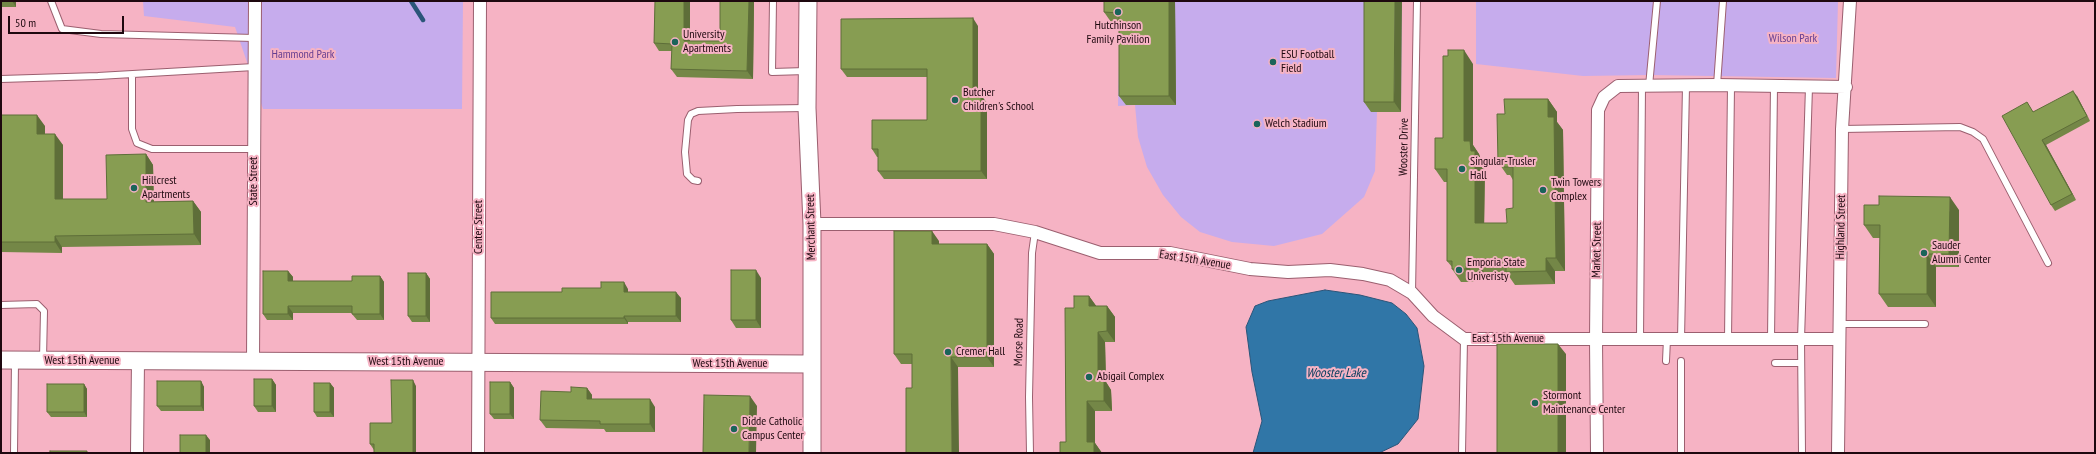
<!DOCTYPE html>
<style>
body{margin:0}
#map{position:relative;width:2096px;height:454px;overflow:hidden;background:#f6b3c4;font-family:"PT Sans Narrow",sans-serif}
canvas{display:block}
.frame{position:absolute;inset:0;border:2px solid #1e080f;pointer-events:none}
.scale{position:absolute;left:8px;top:16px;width:116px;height:18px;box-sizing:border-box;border:2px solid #1e080f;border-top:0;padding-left:5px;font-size:12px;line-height:14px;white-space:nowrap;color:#1e080f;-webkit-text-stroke:3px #f6b3c4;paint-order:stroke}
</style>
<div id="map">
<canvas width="2096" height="454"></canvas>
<div class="frame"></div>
<div class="scale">50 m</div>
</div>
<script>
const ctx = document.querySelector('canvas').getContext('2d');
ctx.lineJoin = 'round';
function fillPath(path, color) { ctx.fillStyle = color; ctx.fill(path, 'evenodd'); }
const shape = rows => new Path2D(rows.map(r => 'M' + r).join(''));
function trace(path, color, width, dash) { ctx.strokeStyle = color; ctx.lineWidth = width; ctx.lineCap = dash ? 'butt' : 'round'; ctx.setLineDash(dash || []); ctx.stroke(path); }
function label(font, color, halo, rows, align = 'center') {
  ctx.font = font + ' "PT Sans Narrow",sans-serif'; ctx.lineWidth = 4; ctx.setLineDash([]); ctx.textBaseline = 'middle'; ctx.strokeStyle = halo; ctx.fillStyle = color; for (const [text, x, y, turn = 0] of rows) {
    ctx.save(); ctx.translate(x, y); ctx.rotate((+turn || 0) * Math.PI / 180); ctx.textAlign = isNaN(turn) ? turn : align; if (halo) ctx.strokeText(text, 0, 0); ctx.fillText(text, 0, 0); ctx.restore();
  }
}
fillPath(shape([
 [143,1,463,1,462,109,263,109,235,27,144,16],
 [1111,1,1402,1,1401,112,1377,112,1375,171,1364,197,1322,234,1274,246,1232,242,1200,232,1181,217,1163,195,1147,167,1138,137,1135,105,1118,106,1120,23,1111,22],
 [1476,1,1838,1,1836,78,1650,75,1583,76,1476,64]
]), '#c6aced');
const water = shape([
 [1325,290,1360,295,1392,303,1406,314,1417,328,1424,366,1418,419,1398,444,1379,453,1253,453,1262,421,1252,372,1246,327,1255,306,1268,301,1325,290]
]);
fillPath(water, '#3076a7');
trace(water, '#2b5579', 1);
trace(shape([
 [411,1,423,20]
]), '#2b5579', 4.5);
const lane = shape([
 [51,1,62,29,101,34,254,38],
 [773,1,772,72,806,71],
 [132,75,132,129,137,143,152,149,254,149],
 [1,79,98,76,254,67],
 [1717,85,1723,1],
 [1649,86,1657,1],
 [1842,129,1960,127,1973,132,1983,139,2048,263],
 [698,181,693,180,687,174,685,152,688,120,691,114,698,111,737,109,806,108],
 [1412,293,1417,1],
 [1,305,37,304,44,311,43,359],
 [1840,324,1925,324],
 [1640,339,1642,86],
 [1681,339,1686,86],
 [1728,339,1731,86],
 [1771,339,1774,86],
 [1666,361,1667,339],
 [1681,361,1681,453],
 [1775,363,1801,363],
 [14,453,15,361],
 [1030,453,1029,397,1032,253,1035,232],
 [1462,453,1464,339],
 [1802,453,1801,339,1809,87]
]);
const street = shape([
 [812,224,994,224,1035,232,1100,253,1170,253,1250,269,1288,272,1330,270,1363,274,1390,280,1412,293,1433,316,1464,339,1839,339],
 [253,361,255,1],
 [137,453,138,361],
 [478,453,480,1],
 [1597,453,1596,340,1598,110,1604,97,1618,86,1717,85,1846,87],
 [1838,453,1842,129,1850,1]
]);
const secondary = shape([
 [808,1,807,108,812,224,812,453],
 [1,360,811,364]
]);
trace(lane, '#9b5f6f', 8);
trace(street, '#9b5f6f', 14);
trace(secondary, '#9b5f6f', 19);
trace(lane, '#fff', 6);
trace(street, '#fff', 12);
trace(secondary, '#fff', 17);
fillPath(shape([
 [1,1,16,1,16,7,1,7],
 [655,1,690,1,690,41,720,41,720,1,754,1,753,79,677,77,671,69,672,51,659,51,654,43],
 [1175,1,1176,105,1126,105,1119,96,1119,22,1111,22,1104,12],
 [1364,1,1401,112,1371,112,1364,102],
 [978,26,978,95,987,103,987,179,884,179,878,171,878,157,877,157,872,149,927,120,927,77,847,77,841,69],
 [1473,64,1473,145,1479,154,1480,157,1485,164,1484,223,1507,223,1513,208,1513,180,1510,175,1507,175,1498,162,1505,114,1548,99,1557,112,1557,122,1563,130,1565,271,1555,271,1555,284,1515,285,1506,272,1484,272,1484,276,1475,276,1475,282,1461,282,1452,269,1452,267,1447,261,1447,182,1444,182,1435,169,1443,138],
 [2077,96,2090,121,2046,145,2076,200,2055,211,2051,205,2027,102,2033,112],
 [1,115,45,126,45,134,63,145,63,199,107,199,146,154,153,165,154,202,193,201,201,212,201,245,62,247,62,253,1,252],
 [1959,210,1959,267,1936,267,1936,307,1888,307,1879,294,1880,238,1873,238,1864,225],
 [939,241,939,244,987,244,994,254,994,367,958,367,912,388,912,364,901,364,894,354],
 [288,271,293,277,293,281,352,281,380,276,384,282,384,320,357,320,352,314,352,313,293,313,293,320,267,320,263,314],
 [426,273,430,279,430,322,412,322,408,316],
 [761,278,761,328,736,328,731,320],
 [628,289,628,292,681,298,681,322,628,322,628,324,495,324,491,318],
 [1089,296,1096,306,1107,306,1115,317,1115,342,1105,342,1106,382,1111,390,1112,411,1095,411,1095,443,1102,453,1066,442,1074,308],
 [272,379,276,385,276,412,258,412,254,406],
 [201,381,204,387,204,411,161,411,157,406],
 [510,382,514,388,514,419,494,419,490,414],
 [330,383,334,388,334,417,317,417,314,412],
 [84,384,87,389,87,417,51,417,47,412],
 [416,386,416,453,374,450,370,444,392,423],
 [587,388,592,395,592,399,655,407,655,432,606,432,604,429,546,428,540,420,571,392]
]), '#748747');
fillPath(shape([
 [12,1,16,1,16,7],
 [684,1,690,1,690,49,684,41],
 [749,1,754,1,753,79,747,71],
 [1169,1,1175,1,1176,105,1169,96],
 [1395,1,1402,1,1401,112,1394,102],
 [973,18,978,26,978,103,973,95],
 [1464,50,1473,64,1473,145,1479,154,1480,157,1485,164,1484,236,1475,223,1464,141],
 [2073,91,2077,96,2090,121,2087,116],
 [981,95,987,103,987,179,981,171],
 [1548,99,1557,112,1557,122,1563,130,1565,271,1556,258,1548,117],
 [37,115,45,126,45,145,37,134],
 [55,134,63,145,63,210,55,199],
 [2042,140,2046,145,2076,200,2072,194],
 [146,154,153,165,154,213,146,202],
 [1950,197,1959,210,1959,267,1949,254],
 [193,201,201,212,201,245,194,234],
 [932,231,939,241,939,254,932,244],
 [55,236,62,247,62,253,55,242],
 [987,244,994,254,994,367,987,357],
 [1927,254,1936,267,1936,307,1927,294],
 [1546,258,1555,271,1555,284,1546,271],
 [1475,259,1484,272,1484,276,1475,263],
 [1466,263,1475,276,1475,282,1466,269],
 [756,270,761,278,761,328,756,320],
 [288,271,293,277,293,287,288,281],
 [426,273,430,279,430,322,426,316],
 [380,276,384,282,384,320,380,314],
 [624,282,628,289,628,298,624,292],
 [676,292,681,298,681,322,676,316],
 [1089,296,1097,307,1089,306],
 [288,306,293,313,293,320,288,314],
 [1107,306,1115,317,1115,342,1107,331],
 [624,316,628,322,628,324,624,318],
 [1098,332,1105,342,1106,382,1111,390,1112,411,1104,401,1098,379],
 [1558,344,1566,354,1566,453,1558,453],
 [951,357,958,367,959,453,952,453],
 [272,379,276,385,276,412,272,406],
 [413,380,416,386,416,453,413,453],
 [201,381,204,387,204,411,201,406],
 [510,382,514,388,514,419,510,414],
 [330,383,334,388,334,417,330,412],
 [84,384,87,389,87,417,84,412],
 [587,388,592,395,592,407,587,399],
 [750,396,757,406,756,453,749,453],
 [650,399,655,407,655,432,650,424],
 [1087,401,1095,411,1095,443,1102,453,1094,453,1087,442],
 [206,435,210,440,210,453,206,453]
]), '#5e6e39');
const building = shape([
 [655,1,684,1,684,41,720,41,720,1,749,1,747,71,671,69,672,44,654,43,655,1],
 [1104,1,1169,1,1169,96,1119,96,1119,13,1104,12,1104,1],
 [1364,1,1395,1,1394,102,1364,102,1364,1],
 [973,18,973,95,981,95,981,171,878,171,878,149,872,149,872,120,927,120,927,69,841,69,841,19,973,18],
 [1448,50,1464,50,1464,141,1470,141,1471,151,1475,151,1475,223,1507,223,1506,209,1513,208,1513,167,1504,167,1504,162,1498,162,1497,114,1505,114,1504,99,1548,99,1548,117,1554,117,1556,258,1546,258,1546,271,1506,272,1506,259,1475,259,1475,263,1466,263,1466,269,1452,269,1452,261,1447,261,1447,169,1435,169,1435,138,1443,138,1443,56,1448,56,1448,50],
 [2073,91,2087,116,2042,140,2072,194,2051,205,2002,116,2027,102,2033,112,2073,91],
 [1,115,37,115,37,134,55,134,55,199,107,199,106,155,146,154,146,202,193,201,194,234,55,236,55,242,1,242,1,115],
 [1879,196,1950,197,1949,254,1927,254,1927,294,1879,294,1880,225,1864,225,1864,205,1879,205,1879,196],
 [894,231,932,231,932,244,987,244,987,357,951,357,952,453,906,453,906,388,912,388,912,354,894,354,894,231],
 [731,270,756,270,756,320,731,320,731,270],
 [263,271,288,271,288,281,352,281,352,276,380,276,380,314,352,314,352,306,288,306,288,314,263,314,263,271],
 [408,273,426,273,426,316,408,316,408,273],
 [601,282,624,282,624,292,676,292,676,316,624,316,624,318,491,318,491,292,562,292,562,288,601,288,601,282],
 [1074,296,1089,296,1089,306,1107,306,1107,331,1098,332,1098,379,1104,379,1104,401,1087,401,1087,442,1094,442,1094,453,1060,453,1060,442,1066,442,1065,308,1074,308,1074,296],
 [1497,344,1558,344,1558,453,1497,453,1497,344],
 [254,379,272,379,272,406,254,406,254,379],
 [391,380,413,380,413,453,374,453,374,444,370,444,370,423,392,423,391,380],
 [157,381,201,381,201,406,157,406,157,381],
 [490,382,510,382,510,414,490,414,490,382],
 [314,383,330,383,330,412,314,412,314,383],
 [47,384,84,384,84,412,47,412,47,384],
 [571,387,587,388,587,399,650,399,650,424,600,424,600,421,540,420,541,391,571,392,571,387],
 [704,395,750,396,749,453,703,453,704,395],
 [180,435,206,435,206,453,180,453,180,435],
 [50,451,87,451,87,453,50,453,50,451]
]);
fillPath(building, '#879d52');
trace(building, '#5e6e39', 1);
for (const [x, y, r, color] of [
 [1118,12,4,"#1a645a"],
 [675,42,4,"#1a645a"],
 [1273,62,4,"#1a645a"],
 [955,100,4,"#1a645a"],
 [1257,124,4,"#1a645a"],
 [1462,169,4,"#1a645a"],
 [134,188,4,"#1a645a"],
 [1543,190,4,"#1a645a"],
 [1924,253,4,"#1a645a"],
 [1459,270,4,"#1a645a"],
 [948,352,4,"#1a645a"],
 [1089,377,4,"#1a645a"],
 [1535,403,4,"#1a645a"],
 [734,429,4,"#1a645a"]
]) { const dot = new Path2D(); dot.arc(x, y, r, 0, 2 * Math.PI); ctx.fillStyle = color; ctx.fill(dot); trace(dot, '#f6b3c4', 1.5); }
label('12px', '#1e080f', '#f6b3c4', [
 ["Hutchinson",1118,26,"center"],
 ["Family Pavilion",1118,40,"center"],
 ["University",683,35],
 ["Apartments",683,49],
 ["ESU Football",1281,55],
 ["Field",1281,69],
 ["Butcher",963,93],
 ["Children's School",963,107],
 ["Welch Stadium",1265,124],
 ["Singular-Trusler",1470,162],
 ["Hall",1470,176],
 ["Hillcrest",142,181],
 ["Apartments",142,195],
 ["Twin Towers",1551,183],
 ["Complex",1551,197],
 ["Sauder",1932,246],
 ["Alumni Center",1932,260],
 ["Emporia State",1467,263],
 ["Univeristy",1467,277],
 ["Cremer Hall",956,352],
 ["Abigail Complex",1097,377],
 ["Stormont",1543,396],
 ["Maintenance Center",1543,410],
 ["Didde Catholic",742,422],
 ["Campus Center",742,436]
], 'left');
label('12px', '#663f92', '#f6b3c4', [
 ["Wilson Park",1793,39],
 ["Hammond Park",303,55]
]);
label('12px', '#1e080f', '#f6b3c4', [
 ["Wooster Drive",1404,147,-89],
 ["State Street",254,181,-90],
 ["Center Street",479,227,-90],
 ["Merchant Street",811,227,-91],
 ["Highland Street",1841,227,-89],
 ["Market Street",1597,250,-89],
 ["East 15th Avenue",1195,260,9],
 ["East 15th Avenue",1508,339],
 ["Morse Road",1019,342,-89],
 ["West 15th Avenue",82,361],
 ["West 15th Avenue",406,362],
 ["West 15th Avenue",730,364]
]);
label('italic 13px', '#003a5b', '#f6b3c4', [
 ["Wooster Lake",1336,373]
]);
</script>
